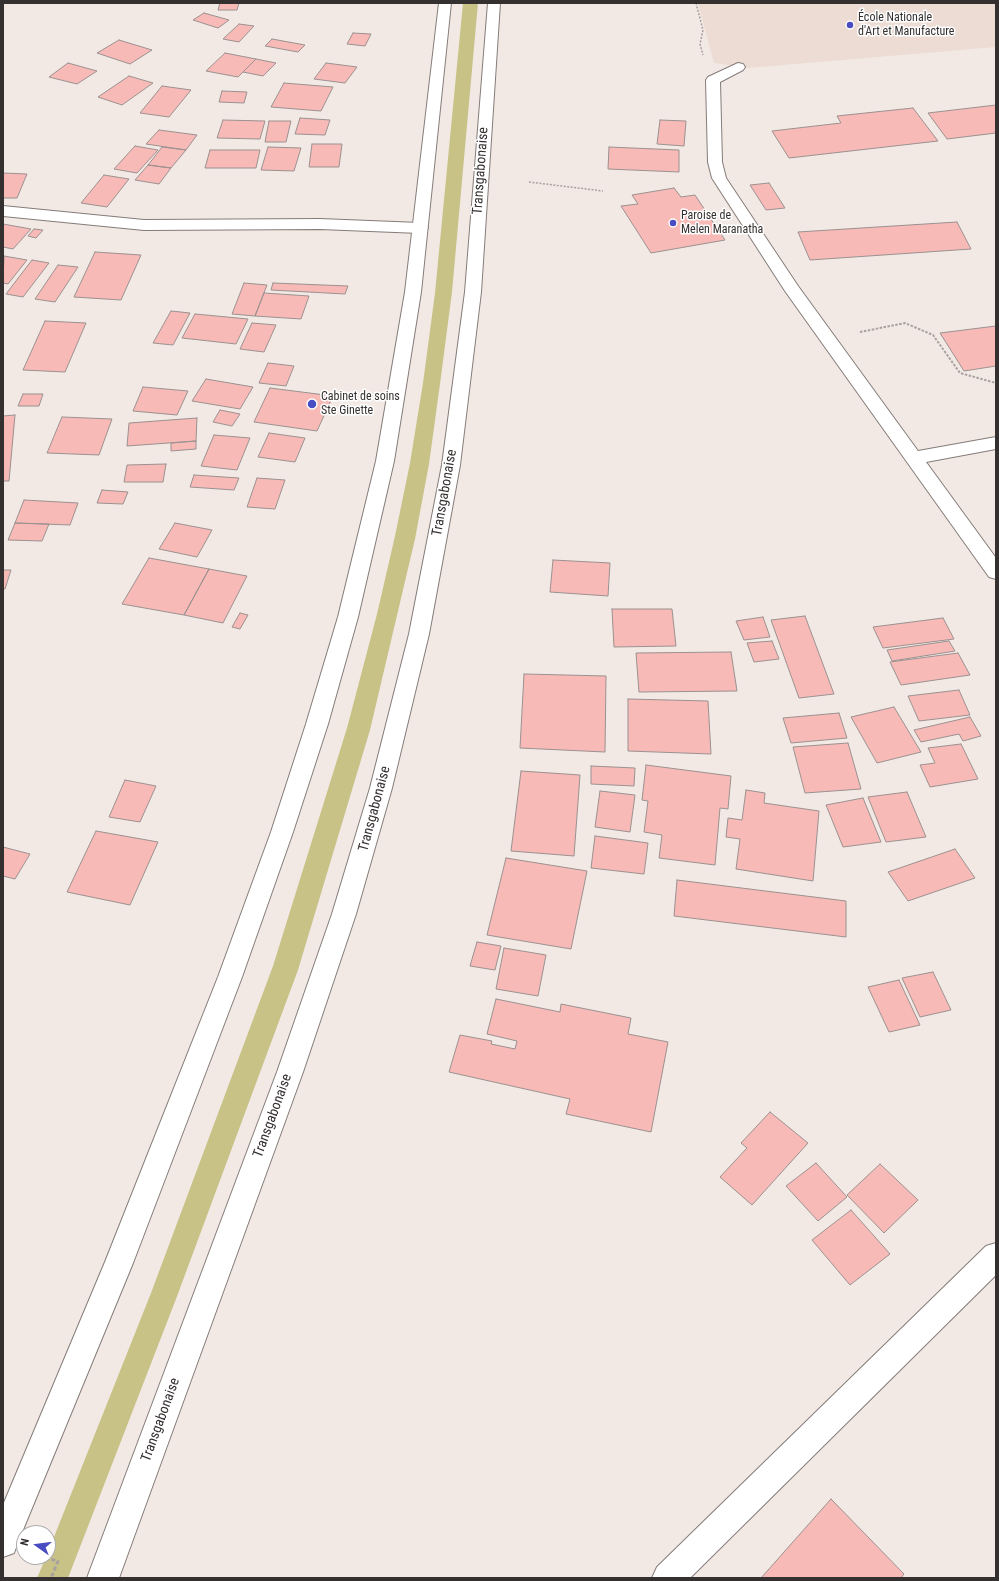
<!DOCTYPE html>
<meta charset="utf-8">
<style>
body{margin:0}
#map{position:relative;width:999px;height:1581px;overflow:hidden;background:#f2e9e5;font-family:"Roboto Condensed",sans-serif}
canvas{display:block}
.frame{position:absolute;inset:0;border:4px solid #34302f;pointer-events:none}
.north{position:absolute;left:16px;top:1525px;width:40px;height:40px;box-sizing:border-box;background:#fff;border:1px solid #aeacac;border-radius:50%;rotate:284deg;font-size:11px;font-weight:700;line-height:16px;text-align:center;color:#34302f}
.north::after{content:'';display:block;margin:auto;width:14px;height:18px;background:#494cc2;clip-path:polygon(50% 0,100% 100%,50% 72%,0 100%)}
</style>
<div id="map">
<canvas width="999" height="1581"></canvas>
<div class="frame"></div>
<div class="north">N</div>
</div>
<script>
const ctx = document.querySelector('canvas').getContext('2d');
ctx.lineJoin = 'round';
function fillPath(path, color) { ctx.fillStyle = color; ctx.fill(path, 'evenodd'); }
const shape = rows => new Path2D(rows.map(r => 'M' + r).join(''));
function trace(path, color, width, dash) { ctx.strokeStyle = color; ctx.lineWidth = width; ctx.lineCap = dash ? 'butt' : 'round'; ctx.setLineDash(dash || []); ctx.stroke(path); }
function label(font, color, halo, rows, align = 'center') {
  ctx.font = font + ' "Roboto Condensed",sans-serif'; ctx.lineWidth = 3; ctx.setLineDash([]); ctx.textBaseline = 'middle'; ctx.strokeStyle = halo; ctx.fillStyle = color; for (const [text, x, y, turn = 0] of rows) {
    ctx.save(); ctx.translate(x, y); ctx.rotate((+turn || 0) * Math.PI / 180); ctx.textAlign = isNaN(turn) ? turn : align; if (halo) ctx.strokeText(text, 0, 0); ctx.fillText(text, 0, 0); ctx.restore();
  }
}
fillPath(shape([
 [698,3,996,3,996,47,748,68,714,63]
]), '#ecdcd4');
fillPath(shape([
 [463,3,478,3,452,292,440,384,429,464,415,539,370,730,298,970,176,1299,68,1578,37,1578,46,1557,48,1557,48,1552,151,1293,273,966,347,728,377,614,395,536,410,463,423,383,435,293]
]), '#c8c287');
const building = shape([
 [220,3,239,3,237,10,218,10,220,3],
 [204,13,229,20,218,28,193,20,204,13],
 [239,24,254,26,239,42,223,39,239,24],
 [353,33,371,34,365,46,347,44,353,33],
 [272,39,305,45,298,52,265,46,272,39],
 [119,40,152,50,130,64,97,53,119,40],
 [225,53,256,59,238,77,206,71,225,53],
 [256,59,276,63,263,76,243,72,256,59],
 [68,63,97,71,77,84,49,77,68,63],
 [326,63,357,67,345,83,314,79,326,63],
 [129,76,153,83,122,105,98,97,129,76],
 [284,83,333,87,321,111,271,107,284,83],
 [162,86,191,90,169,117,140,113,162,86],
 [222,91,247,92,244,103,219,102,222,91],
 [996,105,996,133,947,139,928,113,996,105],
 [913,108,938,141,789,158,772,131,841,123,837,116,913,108],
 [300,118,330,120,325,135,295,134,300,118],
 [223,120,265,121,260,139,217,138,223,120],
 [660,120,686,121,684,146,657,144,660,120],
 [269,121,291,121,286,142,265,142,269,121],
 [159,130,197,135,186,150,146,144,159,130],
 [312,144,342,144,339,167,309,167,312,144],
 [135,146,158,150,137,173,114,169,135,146],
 [162,147,186,150,171,168,148,165,162,147],
 [268,147,301,148,294,171,261,170,268,147],
 [609,147,679,150,679,172,608,169,609,147],
 [210,150,260,150,256,168,205,168,210,150],
 [148,165,171,168,159,184,135,180,148,165],
 [3,173,27,174,17,198,3,198,3,173],
 [104,175,129,179,107,207,81,203,104,175],
 [769,183,785,208,766,210,750,185,769,183],
 [674,188,681,197,695,195,725,240,651,253,621,206,638,204,632,195,674,188],
 [957,222,971,249,810,260,798,232,957,222],
 [3,224,31,229,13,249,3,247,3,224],
 [34,229,43,230,36,238,28,236,34,229],
 [95,252,141,255,121,300,74,297,95,252],
 [4,256,27,260,8,284,3,283,4,256],
 [32,260,49,263,23,297,6,294,32,260],
 [58,265,78,267,55,302,35,299,58,265],
 [244,283,267,285,255,316,232,314,244,283],
 [273,283,348,286,345,294,271,290,273,283],
 [264,293,309,296,301,319,255,316,264,293],
 [171,311,190,313,173,345,153,343,171,311],
 [195,314,248,319,236,344,182,338,195,314],
 [45,321,86,323,65,372,23,370,45,321],
 [252,323,276,325,264,352,240,349,252,323],
 [996,326,996,366,964,371,940,333,996,326],
 [268,363,294,366,286,386,259,383,268,363],
 [206,379,253,387,240,409,192,401,206,379],
 [143,387,188,391,177,415,133,411,143,387],
 [270,388,333,396,317,431,254,422,270,388],
 [23,394,43,394,39,406,18,406,23,394],
 [220,410,240,414,232,426,213,422,220,410],
 [15,415,9,481,3,481,3,416,15,415],
 [62,417,112,419,99,455,47,453,62,417],
 [197,418,196,441,127,446,129,423,197,418],
 [269,433,305,438,295,462,258,457,269,433],
 [214,435,250,438,237,470,201,466,214,435],
 [196,441,196,449,171,451,171,443,196,441],
 [166,464,163,482,124,482,127,465,166,464],
 [194,475,239,478,234,490,190,487,194,475],
 [257,478,285,480,275,509,247,507,257,478],
 [102,490,128,492,123,504,97,503,102,490],
 [24,500,78,503,70,525,15,523,24,500],
 [15,523,49,524,42,541,8,540,15,523],
 [175,523,212,530,197,557,159,549,175,523],
 [149,558,209,569,184,615,122,604,149,558],
 [553,560,610,563,608,596,550,592,553,560],
 [209,569,247,576,223,623,184,615,209,569],
 [3,570,11,570,5,589,3,589,3,570],
 [612,609,672,609,676,646,614,647,612,609],
 [240,613,248,615,240,629,232,627,240,613],
 [805,616,834,694,799,698,771,620,805,616],
 [763,617,770,637,744,640,736,621,763,617],
 [943,618,954,639,883,648,873,627,943,618],
 [772,641,779,659,754,662,747,643,772,641],
 [949,641,955,651,892,661,887,650,949,641],
 [731,652,737,691,639,692,636,653,731,652],
 [958,653,970,675,901,685,890,662,958,653],
 [524,674,606,676,605,752,520,748,524,674],
 [959,690,970,715,919,721,908,696,959,690],
 [628,699,708,701,711,754,628,751,628,699],
 [894,707,921,752,877,763,851,717,894,707],
 [839,713,847,738,791,743,783,718,839,713],
 [970,717,981,736,963,741,959,734,921,742,914,730,970,717],
 [848,743,861,789,805,793,793,747,848,743],
 [961,744,978,779,930,787,920,765,935,763,928,748,961,744],
 [646,765,731,776,728,809,720,808,715,865,659,858,662,835,644,832,648,801,642,800,646,765],
 [591,766,635,768,634,786,591,784,591,766],
 [521,771,580,775,574,856,511,851,521,771],
 [125,780,156,786,140,822,109,817,125,780],
 [746,790,765,793,764,803,819,811,813,881,736,869,740,839,726,837,728,818,742,820,746,790],
 [600,791,635,795,630,832,595,827,600,791],
 [907,792,926,837,886,842,868,797,907,792],
 [863,798,881,842,843,847,826,805,863,798],
 [96,831,158,842,130,905,67,892,96,831],
 [595,836,648,843,644,874,591,868,595,836],
 [3,847,30,854,15,879,3,876,3,847],
 [955,849,975,878,908,901,888,872,955,849],
 [506,858,587,871,571,949,487,935,506,858],
 [677,880,846,901,846,937,674,916,677,880],
 [477,942,501,946,495,970,470,966,477,942],
 [504,948,546,955,538,996,496,989,504,948],
 [933,972,951,1010,920,1017,902,978,933,972],
 [899,980,920,1025,889,1032,868,987,899,980],
 [496,999,560,1012,561,1004,631,1018,628,1034,668,1042,651,1132,566,1114,570,1099,449,1072,460,1035,492,1041,491,1044,515,1049,517,1041,487,1034,496,999],
 [770,1112,808,1143,752,1205,720,1177,747,1148,741,1143,770,1112],
 [816,1163,847,1197,818,1221,786,1186,816,1163],
 [880,1164,918,1200,884,1233,847,1195,880,1164],
 [851,1210,890,1254,850,1285,812,1240,851,1210],
 [831,1499,904,1574,901,1578,761,1578,831,1499]
]);
fillPath(building, '#f8bab6');
trace(building, '#9a9190', 1);
const minor = shape([
 [738,63,743,64,745,67,743,70,720,82,722,162,726,178,798,286,918,451,996,437,996,449,926,462,996,558,996,579,989,577,785,291,712,178,708,162,706,80,708,77,738,63],
 [3,206,144,220,320,219,420,223,425,225,428,228,425,231,420,233,320,229,144,230,3,216,3,206],
 [996,1243,996,1275,690,1578,652,1578,657,1567,986,1246,996,1243]
]);
const highway = shape([
 [439,3,451,3,421,292,394,461,358,617,328,724,293,832,242,977,133,1263,18,1542,14,1553,3,1557,3,1505,105,1262,218,977,271,832,306,724,338,617,376,461,405,292,439,3],
 [488,3,500,3,481,292,460,465,429,634,392,788,356,914,303,1072,119,1578,87,1578,277,1072,332,914,370,788,409,634,442,465,465,292,488,3]
]);
trace(minor, '#847c78', 2);
trace(highway, '#847c78', 2);
trace(shape([
 [696,3,703,30,700,44,703,55],
 [529,182,603,191]
]), '#a8a19e', 1.5, [2, 1.5]);
trace(shape([
 [860,332,905,323,933,335,960,373,996,383]
]), '#a8a19e', 2, [2.5, 1.5]);
trace(shape([
 [45,1558,58,1561,51,1578]
]), '#a8a19e', 3, [4, 2.5]);
fillPath(minor, '#fff');
fillPath(highway, '#fff');
for (const [x, y, r, color] of [
 [850,25,4,"#494cc2"],
 [673,223,4,"#494cc2"],
 [312,404,5,"#494cc2"]
]) { const dot = new Path2D(); dot.arc(x, y, r, 0, 2 * Math.PI); ctx.fillStyle = color; ctx.fill(dot); trace(dot, '#fff', 1.5); }
label('12px', '#34302f', '#fff', [
 ["École Nationale",858,18],
 ["d'Art et Manufacture",858,32],
 ["Paroise de",681,216],
 ["Melen Maranatha",681,230],
 ["Cabinet de soins",321,397],
 ["Ste Ginette",321,411]
], 'left');
label('14px', '#34302f', '#fff', [
 ["Transgabonaise",481,171,-86],
 ["Transgabonaise",445,493,-80],
 ["Transgabonaise",375,809,-75],
 ["Transgabonaise",273,1116,-70],
 ["Transgabonaise",161,1420,-70]
]);
</script>
